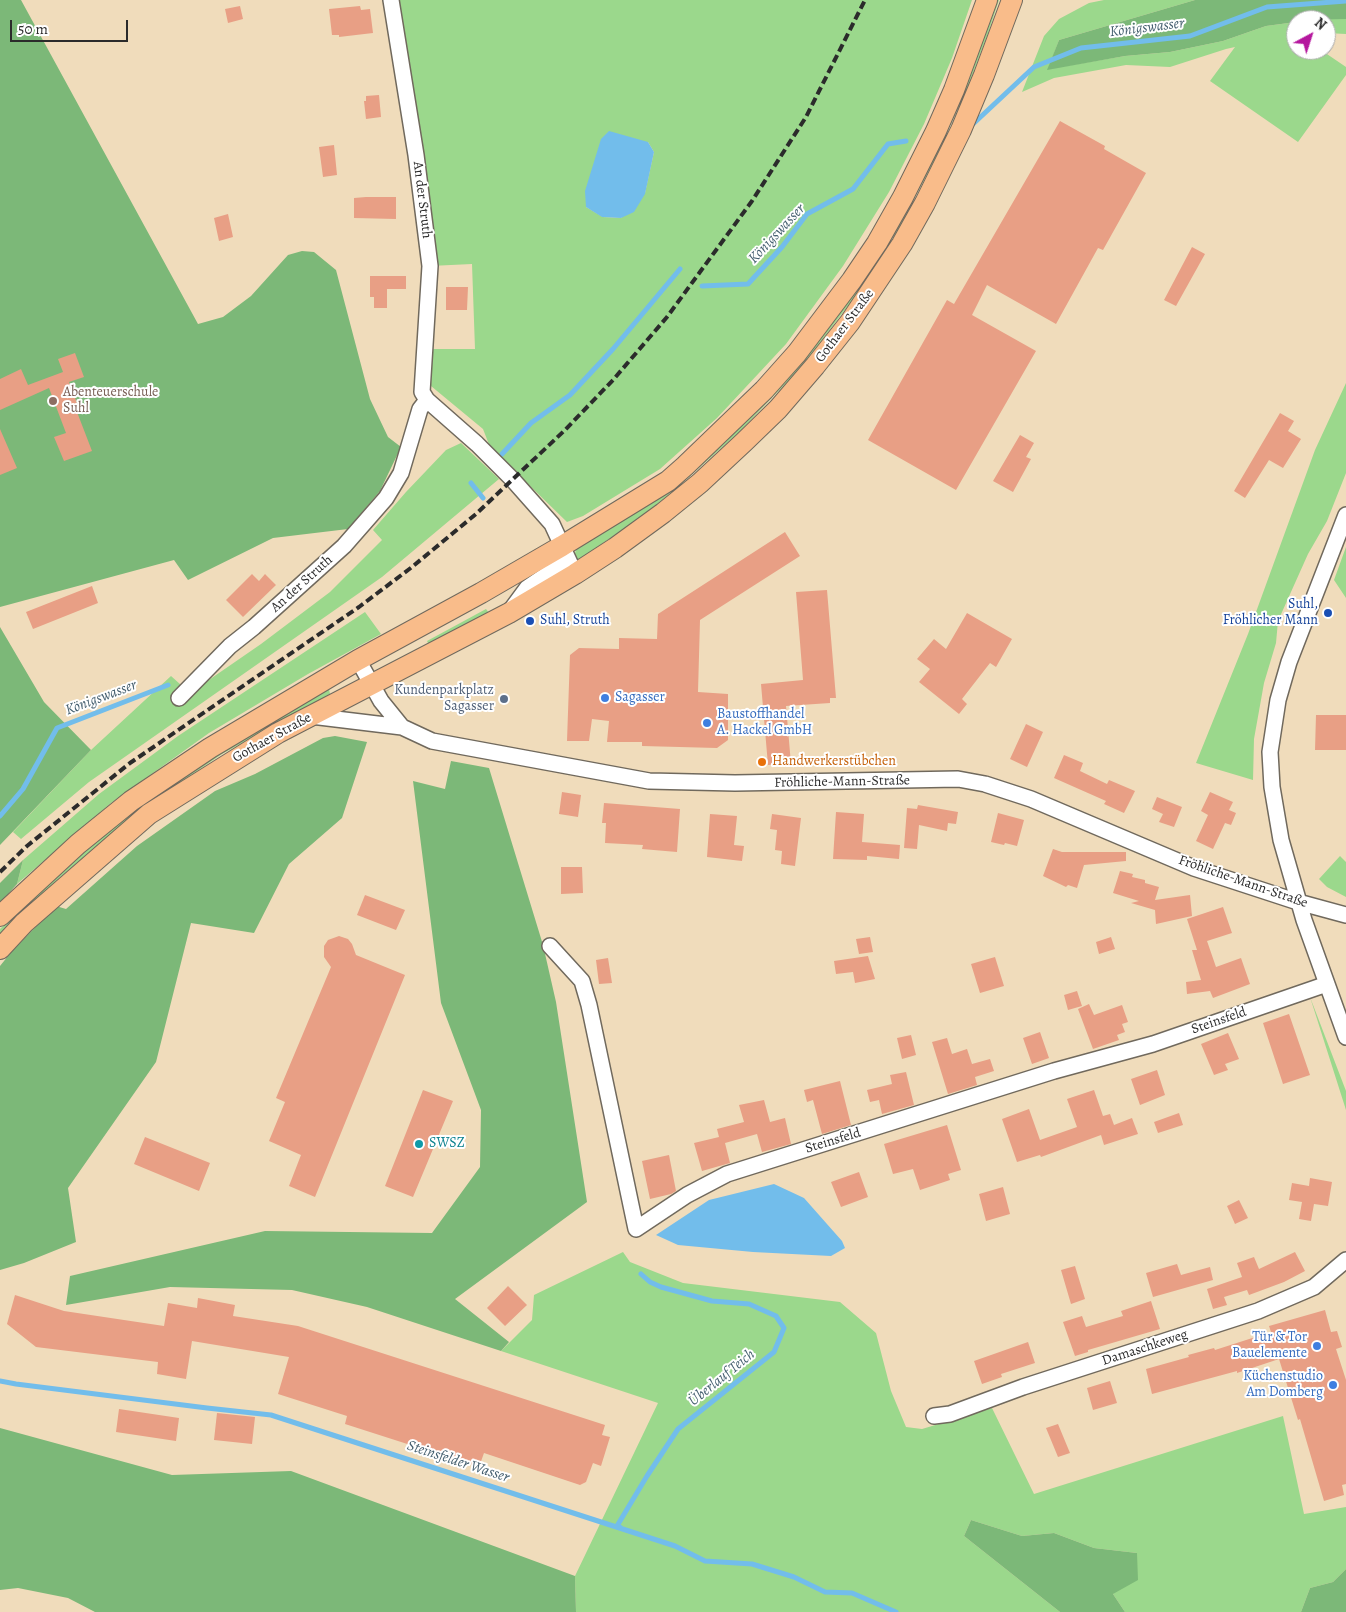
<!DOCTYPE html>
<meta charset="utf-8">
<style>
body{margin:0}
#map{position:relative;width:1346px;height:1612px;overflow:hidden;background:#f0dcbb;font-family:Alegreya,serif}
canvas{display:block}
.north{position:absolute;left:1286px;top:10px;width:50px;height:50px;box-sizing:border-box;background:#fff;border:1px solid #aaa;border-radius:50%;rotate:40deg;font-size:14px;font-weight:700;line-height:20px;text-align:center;color:#2b2b2b}
.north::after{content:'';display:block;margin:auto;width:18px;height:22px;background:#b5179e;clip-path:polygon(50% 0,100% 100%,50% 72%,0 100%)}
.scale{position:absolute;left:10px;top:20px;width:118px;height:22px;box-sizing:border-box;border:2px solid #2b2b2b;border-top:0;padding-left:6px;font-size:15px;line-height:18px;white-space:nowrap;color:#2b2b2b;-webkit-text-stroke:4px #fff;paint-order:stroke}
</style>
<div id="map">
<canvas width="1346" height="1612"></canvas>
<div class="north">N</div>
<div class="scale">50 m</div>
</div>
<script>
const ctx = document.querySelector('canvas').getContext('2d');
ctx.lineJoin = 'round';
function fillPath(path, color) { ctx.fillStyle = color; ctx.fill(path, 'evenodd'); }
const shape = rows => new Path2D(rows.map(r => 'M' + r).join(''));
function trace(path, color, width, dash) { ctx.strokeStyle = color; ctx.lineWidth = width; ctx.lineCap = dash ? 'butt' : 'round'; ctx.setLineDash(dash || []); ctx.stroke(path); }
function label(font, color, halo, rows, align = 'center') {
  ctx.font = font + ' Alegreya,serif'; ctx.lineWidth = 4; ctx.setLineDash([]); ctx.textBaseline = 'middle'; ctx.strokeStyle = halo; ctx.fillStyle = color; for (const [text, x, y, turn = 0] of rows) {
    ctx.save(); ctx.translate(x, y); ctx.rotate((+turn || 0) * Math.PI / 180); ctx.textAlign = isNaN(turn) ? turn : align; if (halo) ctx.strokeText(text, 0, 0); ctx.fillText(text, 0, 0); ctx.restore();
  }
}
fillPath(shape([
 [391,0,972,0,952,58,924,124,889,192,843,266,786,344,717,418,660,469,583,516,567,522,490,447,483,429,431,386,432,349,475,349,472,264,430,266],
 [648,142,654,152,645,193,621,218,603,217,586,207],
 [995,0,999,0,987,36,968,86,934,161,898,229,856,295,815,349,789,380,739,432,680,485,657,504,628,526,575,562,573,559,576,550,584,542,824,331],
 [1104,0,1195,0,1059,40,1048,69,1125,56,1170,52,1223,41,1266,26,1296,22,1296,50,1321,50,1346,67,1346,75,1298,142,1210,81,1235,47,1226,49,1170,67,1126,65,1054,78,1022,92,1044,36,1059,19,1089,3],
 [1322,19,1346,19,1346,34,1326,33,1326,20,1313,20],
 [1346,383,1346,473,1327,521,1308,554,1278,621,1276,643,1264,683,1254,739,1253,780,1196,763,1248,634,1315,450],
 [461,443,499,479,382,577,89,782,21,839,13,832,91,750,171,676,190,693,261,644,330,592,382,540,373,530,406,492,446,450],
 [1346,547,1346,598,1334,580],
 [486,609,489,613,429,645,427,641],
 [365,612,381,634,308,674,209,733,111,803,17,884,23,860,99,794,178,736],
 [329,689,330,694,222,754,172,788,117,829,59,878,0,934,0,929,9,920,53,879,109,831,150,799,218,751,282,713],
 [1340,856,1346,862,1346,897,1327,887,1319,879],
 [1310,997,1346,1091,1346,1110],
 [623,1252,630,1262,683,1283,840,1302,876,1333,891,1391,906,1427,922,1429,992,1408,1034,1494,1283,1416,1304,1514,1346,1507,1346,1569,1333,1582,1310,1588,1301,1612,1125,1612,1113,1594,1137,1553,1094,1548,1054,1533,1022,1536,971,1520,964,1536,1060,1612,576,1612,575,1576,658,1403,501,1351,532,1320,534,1295]
]), '#9bd88c');
fillPath(shape([
 [0,0,21,0,198,324,223,317,251,296,288,255,302,251,314,252,336,270,370,399,388,437,401,447,380,491,348,529,273,538,188,580,174,560,0,607],
 [1195,0,1346,0,1346,19,1296,20,1296,22,1266,26,1223,41,1170,52,1125,56,1047,70,1059,40],
 [0,627,44,702,91,750,0,845],
 [335,736,367,742,342,818,289,864,254,933,191,923,156,1062,68,1188,76,1242,24,1263,0,1270,0,966,12,951,56,906,66,909,137,846,215,791,255,774,323,738],
 [451,761,489,768,543,945,556,1002,587,1202,455,1299,509,1342,501,1351,367,1307,292,1290,170,1287,66,1305,70,1276,265,1231,432,1233,480,1167,481,1110,441,1003,413,781,445,789],
 [23,860,17,884,0,903,0,883],
 [0,1428,172,1475,291,1471,575,1576,576,1612,95,1612,68,1598,18,1588,0,1590],
 [971,1520,1022,1536,1054,1533,1094,1548,1137,1553,1138,1580,1113,1594,1125,1612,1060,1612,964,1536],
 [1346,1569,1346,1612,1301,1612,1310,1588,1333,1582]
]), '#7cb878');
fillPath(shape([
 [609,131,648,142,654,152,645,194,634,212,621,218,602,217,586,207,585,191,601,139],
 [774,1184,804,1198,842,1241,845,1248,831,1256,753,1252,678,1245,656,1235,709,1200]
]), '#72bdeb');
trace(shape([
 [973,124,1034,67,1081,48,1190,36,1267,7,1346,1],
 [702,286,748,284,782,247,807,214,853,189,888,144,906,141],
 [502,454,531,423,570,395,613,349,680,269],
 [471,483,483,498],
 [0,816,23,789,57,728,168,685],
 [0,1381,16,1384,207,1408,271,1415,675,1546,705,1561,752,1564,794,1577,825,1592,852,1593,896,1612],
 [620,1527,617,1526,647,1476,678,1429,774,1352,784,1328,776,1316,749,1304,712,1301,661,1287,650,1282,641,1274]
]), '#72bdeb', 5);
fillPath(shape([
 [240,6,243,19,228,23,225,9],
 [360,6,361,10,370,9,373,33,339,37,339,35,332,35,329,9],
 [379,95,381,117,366,119,364,101,366,101,366,96],
 [1060,121,1105,146,1104,149,1146,173,1103,250,1098,248,1056,324,987,285,972,315,1036,351,956,490,868,440,947,300,954,304],
 [334,145,337,175,323,177,319,147],
 [366,197,396,197,396,219,354,218,354,198],
 [228,214,233,237,219,241,214,218],
 [1192,247,1205,254,1176,306,1164,300],
 [370,276,406,276,406,289,387,289,387,308,374,308,374,297,370,297],
 [446,287,468,287,467,310,446,310],
 [75,353,84,377,69,382,80,411,77,412,92,451,64,461,54,437,66,433,49,388,0,410,0,379,21,369,28,385,63,372,58,359],
 [1280,413,1294,421,1288,431,1301,439,1283,468,1269,460,1245,498,1234,491],
 [0,429,17,468,0,475],
 [1020,435,1034,443,1026,457,1031,459,1013,492,993,481],
 [785,532,800,556,700,620,698,692,728,694,728,740,717,748,642,746,642,742,607,742,609,721,592,719,589,741,567,741,570,655,579,648,619,649,619,638,657,639,658,614],
 [252,574,259,581,265,574,276,585,243,617,226,600],
 [92,586,98,603,33,629,26,612],
 [827,590,836,698,830,698,830,703,786,706,791,764,768,765,761,684,803,680,796,592],
 [967,613,1012,639,996,667,990,663,962,699,967,704,959,714,919,682,930,669,917,659,934,639,946,649],
 [1316,715,1346,715,1346,750,1315,750],
 [1026,724,1043,732,1027,767,1010,759],
 [1064,755,1083,763,1080,771,1107,784,1109,780,1135,791,1124,813,1104,804,1106,801,1054,778],
 [562,792,581,795,578,817,559,814],
 [1210,792,1233,802,1229,810,1236,813,1231,825,1225,823,1213,849,1196,841,1208,815,1201,811],
 [1157,797,1182,807,1174,827,1159,822,1163,814,1152,809],
 [604,803,680,809,677,852,642,849,643,845,605,843,606,823,602,823],
 [918,805,958,812,956,824,948,823,947,831,919,825,917,849,904,848,907,808,917,809],
 [836,812,864,814,862,842,900,845,899,859,867,856,867,860,833,859],
 [998,813,1024,820,1017,846,1005,843,1004,845,991,842],
 [710,814,737,816,734,845,744,846,742,861,707,857],
 [772,814,801,818,795,866,781,864,782,851,775,850,777,830,770,829],
 [1053,849,1062,852,1126,852,1126,861,1084,865,1077,888,1068,885,1066,887,1043,876],
 [561,867,582,867,583,893,561,894],
 [1120,871,1133,874,1132,877,1145,880,1145,883,1159,887,1155,900,1190,895,1192,916,1156,924,1155,910,1131,903,1139,901,1113,893],
 [365,895,405,910,396,930,357,915],
 [1223,907,1232,933,1207,941,1216,967,1241,958,1250,984,1213,998,1210,991,1187,994,1186,982,1201,980,1192,950,1197,950,1187,919],
 [339,936,348,939,352,944,356,955,405,975,315,1197,289,1186,301,1155,269,1141,285,1102,276,1098,331,967,324,957,324,946,328,940],
 [870,937,873,952,859,954,856,939],
 [1111,937,1115,949,1099,954,1096,942],
 [868,956,875,979,855,983,853,972,836,974,834,961],
 [995,957,1004,986,980,993,971,964],
 [608,958,612,983,599,984,596,960],
 [1077,991,1082,1006,1068,1010,1064,995],
 [1089,1004,1094,1015,1122,1005,1128,1022,1122,1024,1125,1032,1117,1035,1119,1040,1093,1049,1078,1009],
 [1289,1014,1310,1075,1283,1084,1263,1023],
 [1040,1032,1049,1058,1032,1064,1023,1038],
 [1228,1033,1239,1059,1225,1064,1228,1070,1214,1075,1201,1044],
 [911,1035,916,1055,902,1059,897,1038],
 [947,1038,952,1054,967,1049,972,1064,990,1059,994,1071,975,1077,977,1085,948,1094,932,1042],
 [1157,1070,1165,1095,1140,1105,1131,1079],
 [906,1072,914,1105,882,1114,879,1100,870,1102,867,1090,892,1084,890,1075],
 [840,1081,851,1125,822,1134,813,1100,807,1102,804,1090],
 [423,1090,453,1101,413,1197,385,1186],
 [1094,1090,1103,1116,1110,1114,1114,1125,1132,1118,1138,1134,1104,1145,1101,1135,1041,1157,1040,1155,1017,1162,1002,1119,1029,1109,1040,1140,1077,1127,1067,1099],
 [764,1100,770,1122,785,1118,791,1144,762,1152,757,1134,725,1143,730,1163,702,1171,694,1143,719,1137,717,1129,744,1122,739,1105],
 [1179,1113,1183,1125,1158,1133,1154,1122],
 [947,1125,961,1170,948,1174,950,1180,920,1190,913,1169,893,1174,884,1144],
 [145,1137,210,1163,199,1191,134,1164],
 [669,1155,676,1191,671,1194,650,1199,642,1161],
 [859,1172,868,1197,841,1207,831,1182],
 [1310,1178,1332,1182,1328,1206,1314,1204,1311,1221,1299,1219,1302,1202,1289,1200,1292,1183,1309,1186],
 [1003,1187,1010,1214,986,1221,979,1194],
 [1239,1200,1248,1218,1235,1224,1227,1206],
 [1295,1252,1305,1271,1284,1282,1249,1295,1247,1290,1224,1297,1227,1305,1213,1309,1207,1289,1242,1277,1237,1263,1254,1257,1259,1269],
 [1177,1264,1181,1275,1210,1267,1213,1280,1153,1297,1146,1273],
 [1075,1266,1085,1299,1071,1304,1061,1270],
 [508,1286,527,1305,505,1326,487,1308],
 [15,1295,64,1311,164,1326,168,1303,197,1308,198,1298,235,1305,233,1316,298,1326,605,1425,602,1435,610,1437,601,1466,593,1463,586,1482,580,1485,484,1453,479,1467,345,1424,347,1416,278,1394,289,1357,192,1341,186,1379,157,1374,158,1362,36,1347,7,1324],
 [1151,1301,1160,1329,1088,1350,1088,1352,1075,1356,1063,1322,1082,1316,1086,1327,1123,1316,1121,1311],
 [1325,1310,1331,1332,1337,1331,1342,1347,1336,1349,1346,1380,1346,1484,1342,1485,1344,1495,1324,1501,1300,1419,1298,1420,1279,1359,1237,1373,1237,1371,1152,1394,1146,1369,1189,1357,1188,1355,1214,1348,1215,1350,1271,1332,1269,1326],
 [1028,1342,1035,1363,1001,1374,1002,1377,982,1384,974,1361],
 [1110,1381,1117,1403,1093,1410,1087,1388],
 [119,1409,179,1418,176,1441,116,1432],
 [217,1413,255,1417,252,1444,214,1440],
 [1058,1424,1070,1453,1058,1457,1046,1428]
]), '#e89f85');
const minor = shape([
 [391,0,416,155,430,266,422,392,427,400,477,444,513,480,552,524,575,574],
 [1346,515,1289,662,1278,700,1270,752,1272,787,1281,840,1304,920,1346,1037],
 [513,607,527,588,568,560],
 [358,660,381,701,402,727,432,741,649,781,735,783,958,779,985,784,1031,799,1194,868,1298,902,1346,915],
 [179,698,230,646,254,627,344,546,386,498,401,473,420,409,427,400],
 [311,716,402,727],
 [550,946,582,981,589,1005,636,1229,687,1195,727,1174,1054,1071,1153,1044,1327,984],
 [934,1416,950,1414,1023,1387,1258,1311,1314,1287,1346,1260]
]);
const major = shape([
 [0,916,78,844,131,801,210,748,358,660,481,593,562,546,668,481,685,466,764,390,797,353,852,280,877,243,903,197,936,131,954,90,987,0],
 [0,949,24,923,149,814,278,733,509,613,575,574,615,548,663,513,700,483,744,442,778,409,815,366,850,322,902,244,925,203,961,130,984,75,1012,0]
]);
trace(minor, '#70695d', 18);
trace(major, '#70695d', 22);
trace(minor, '#fff', 15);
trace(major, '#f9bc8a', 20);
trace(shape([
 [0,872,27,846,130,763,359,607,412,567,476,514,565,430,613,380,667,317,752,201,806,117,865,0]
]), '#2b2b2b', 4, [8, 4]);
for (const [x, y, r, color] of [
 [53,401,5,"#8d6e63"],
 [1328,613,5,"#1a4fb4"],
 [530,621,5,"#1a4fb4"],
 [605,698,5,"#3f7fe0"],
 [504,699,5,"#5c6f8a"],
 [707,723,5,"#3f7fe0"],
 [762,762,5,"#e8710a"],
 [419,1144,5,"#0f9aa8"],
 [1317,1346,5,"#3f7fe0"],
 [1333,1385,5,"#3f7fe0"]
]) { const dot = new Path2D(); dot.arc(x, y, r, 0, 2 * Math.PI); ctx.fillStyle = color; ctx.fill(dot); trace(dot, '#fff', 2); }
label('14px', '#2b2b2b', '#fff', [
 ["An der Struth",422,200,83],
 ["Gothaer Straße",845,326,-53],
 ["An der Struth",302,584,-42],
 ["Gothaer Straße",272,738,-29],
 ["Fröhliche-Mann-Straße",842,782,-1],
 ["Fröhliche-Mann-Straße",1243,882,19],
 ["Steinsfeld",1219,1021,-19],
 ["Steinsfeld",833,1141,-17],
 ["Damaschkeweg",1145,1348,-18]
]);
label('14px', '#785e54', '#fff', [
 ["Abenteuerschule",63,393],
 ["Suhl",63,409]
], 'left');
label('14px', '#164399', '#fff', [
 ["Suhl,",1318,605],
 ["Fröhlicher Mann",1318,621],
 ["Suhl, Struth",540,621,"left"]
], 'right');
label('14px', '#4e5e75', '#fff', [
 ["Kundenparkplatz",494,691],
 ["Sagasser",494,707]
], 'right');
label('14px', '#366cbe', '#fff', [
 ["Sagasser",615,698],
 ["Baustoffhandel",717,715],
 ["A. Hackel GmbH",717,731],
 ["Tür & Tor",1307,1338,"right"],
 ["Bauelemente",1307,1354,"right"],
 ["Küchenstudio",1323,1377,"right"],
 ["Am Domberg",1323,1393,"right"]
], 'left');
label('14px', '#c56008', '#fff', [
 ["Handwerkerstübchen",772,762]
], 'left');
label('14px', '#0d838f', '#fff', [
 ["SWSZ",429,1144]
], 'left');
label('italic 15px', '#445e6e', '#fff', [
 ["Königswasser",1147,28,-7],
 ["Königswasser",777,234,-47],
 ["Königswasser",101,698,-21],
 ["Überlauf Teich",722,1378,-39],
 ["Steinsfelder Wasser",458,1462,18]
]);
</script>
